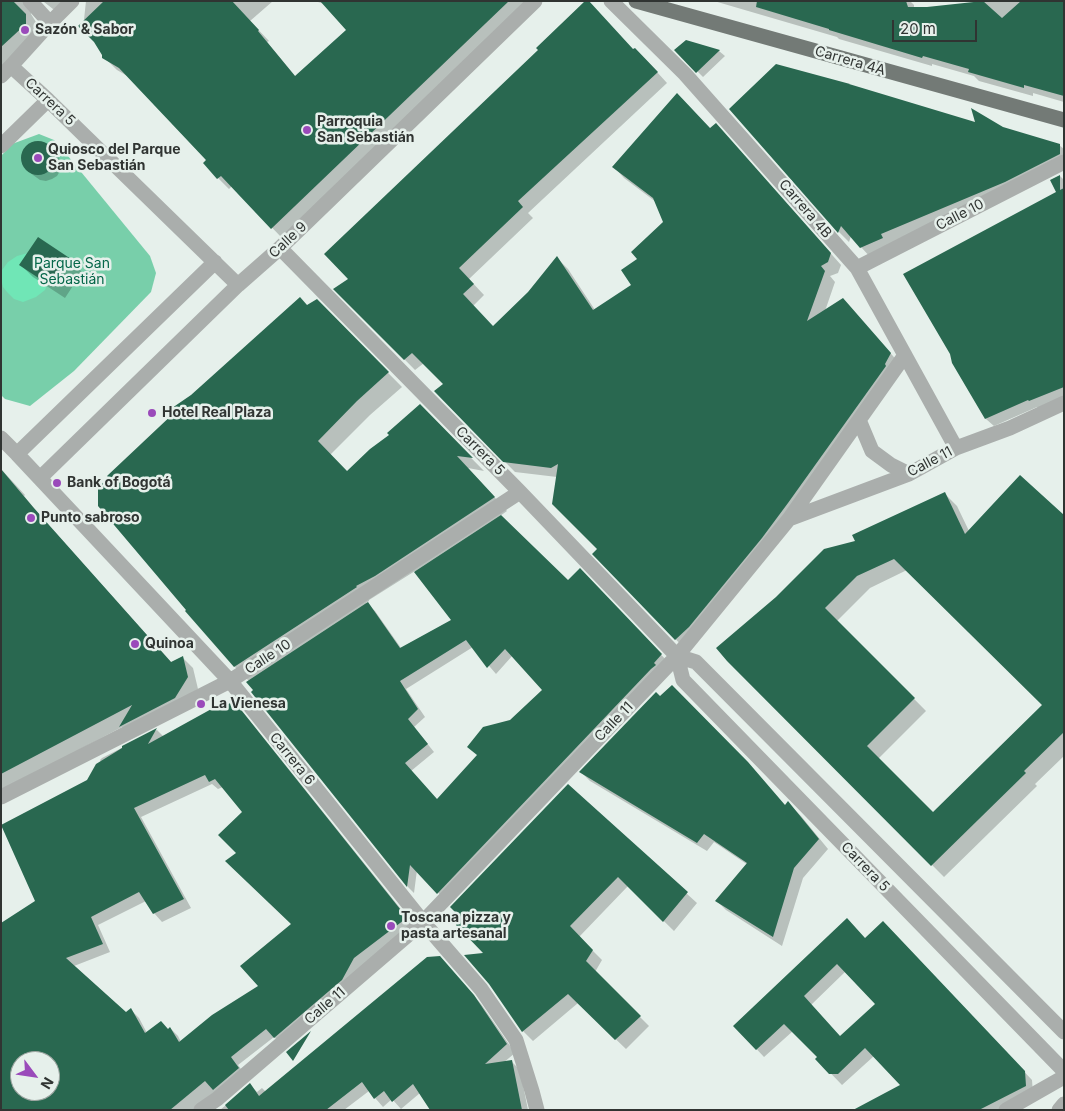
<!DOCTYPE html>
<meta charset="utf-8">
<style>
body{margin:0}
#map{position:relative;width:1065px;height:1111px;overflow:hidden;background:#e6f0eb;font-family:Inter,sans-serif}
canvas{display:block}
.frame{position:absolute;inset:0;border:2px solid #303432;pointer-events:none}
.north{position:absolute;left:10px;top:1051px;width:50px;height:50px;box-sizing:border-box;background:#e6f0eb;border:1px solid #9da5a1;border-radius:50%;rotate:121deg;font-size:14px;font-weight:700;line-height:20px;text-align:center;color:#303432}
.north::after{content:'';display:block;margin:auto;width:18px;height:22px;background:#9a4aba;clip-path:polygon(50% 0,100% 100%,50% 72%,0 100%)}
.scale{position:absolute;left:892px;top:20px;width:85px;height:22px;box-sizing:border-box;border:2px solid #303432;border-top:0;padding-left:6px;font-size:15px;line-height:18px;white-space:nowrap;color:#303432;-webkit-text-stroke:4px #e6f0eb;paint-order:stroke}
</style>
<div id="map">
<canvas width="1065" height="1111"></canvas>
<div class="frame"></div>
<div class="north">N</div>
<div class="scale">20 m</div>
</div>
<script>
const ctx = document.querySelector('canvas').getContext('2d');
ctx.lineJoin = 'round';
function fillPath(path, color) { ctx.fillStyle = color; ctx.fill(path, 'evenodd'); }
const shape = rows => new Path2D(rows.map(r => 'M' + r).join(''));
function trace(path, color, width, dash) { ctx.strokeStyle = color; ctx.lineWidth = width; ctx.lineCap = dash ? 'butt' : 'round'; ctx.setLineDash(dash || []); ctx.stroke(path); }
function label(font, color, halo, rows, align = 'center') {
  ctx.font = font + ' Inter,sans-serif'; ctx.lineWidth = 5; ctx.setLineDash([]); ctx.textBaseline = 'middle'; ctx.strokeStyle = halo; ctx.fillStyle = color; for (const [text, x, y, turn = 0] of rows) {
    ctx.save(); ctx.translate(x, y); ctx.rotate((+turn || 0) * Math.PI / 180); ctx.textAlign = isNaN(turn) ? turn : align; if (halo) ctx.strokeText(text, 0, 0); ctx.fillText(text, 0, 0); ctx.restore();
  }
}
fillPath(shape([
 [39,134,54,140,68,156,150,256,156,273,151,292,74,371,30,406,5,399,1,395,1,156,12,144]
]), '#78cfaa');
fillPath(shape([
 [28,253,50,279,45,290,36,297,23,302,14,299,7,292,3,287,1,278,2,270,8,262,17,256]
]), '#70e6b6');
fillPath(shape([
 [1,1,69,1,61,10,53,9,44,2,38,2,31,8,31,14,36,22,35,35,1,67],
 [86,1,273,1,250,21,269,41,267,42,296,77,348,30,324,4,315,1,530,1,282,238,232,186,229,189,218,178,205,163,207,161,129,77,117,70,106,59,95,42,83,29],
 [714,1,910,1,914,5,914,8,940,7,988,1,1064,1,1064,102,1033,93,1033,96,979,81,974,76,932,64,932,66,839,39,837,37],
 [686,41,719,51,725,56,703,77,676,50],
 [634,50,646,60,667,83,528,213,533,218,469,279,484,295,473,306,493,327,529,293,557,258,568,269,595,310,632,285,639,259,665,223,656,202,624,178,614,167,711,129,726,135,841,265,838,273,830,276,835,282,825,311,843,300,901,365,686,650,594,554,599,549,557,477,515,472,436,392,444,384,424,363,415,370,335,289,350,280],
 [731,110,977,124,1002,128,1059,145,1064,149,1064,167,871,258,851,236,849,242,839,232],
 [39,142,45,144,59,157,61,165,60,171,57,176,52,179,46,181,40,180,33,175,26,169,23,163,22,155,26,147,30,144],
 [1060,176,1064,180,1064,397,1038,408,1037,407,994,426,986,419,1057,192],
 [70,260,82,272,65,298,33,277,21,265],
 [317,301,402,387,370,415,330,455,347,472,391,435,420,406,484,471,468,468,507,511,500,516,568,582,580,570,668,662,445,900,417,870,414,893,408,887,252,692,255,690,249,681,235,667,308,306],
 [415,571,452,620,401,648,375,611,366,603,369,601,369,600],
 [473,647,496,674,513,655,543,690,511,721,437,800,411,771,434,752,414,727,425,717,406,689],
 [1,469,25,495,24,496,44,520,172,663,182,657,193,668,198,689,131,737,122,727,1,791],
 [945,494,957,506,969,531,1064,517,1064,756,1035,784,1037,786,944,877,728,660,857,542],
 [907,570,1043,705,933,814,878,759,926,711,837,621,870,588],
 [234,703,242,711,412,923,283,1045,274,1037,238,1065,246,1076,204,1110,1,1110,36,901,88,781,104,768,100,760,102,758,157,730,164,737,222,710],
 [212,784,218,789,223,787,244,812,238,853,293,924,260,986,181,1042,178,1036,170,1028,168,1030,147,1033,139,1018,131,1010,126,1013,74,966,110,952,98,925,146,901,154,913,162,922,191,908,141,817],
 [20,1061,50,1061,50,1091,20,1091],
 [581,772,786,806,788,803,801,816,828,849,803,878,782,946,726,910,717,901,748,865,714,842,707,851,590,781],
 [568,786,697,903,674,931,628,886,579,937,602,960,595,972,649,1026,626,1049,578,1003,533,1041,523,1031,490,983,486,954],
 [891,931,1032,1080,1033,1094,1003,1110,856,1110,902,1085,874,1056,842,1085,817,1059,819,1057,793,1031,764,1057,735,1026,865,939],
 [846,971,877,1004,840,1037,811,1005],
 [448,966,481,1004,515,1053,503,1063,512,1062,520,1070,528,1110,432,1110,420,1093,401,1109,392,1099,383,1107,369,1091,344,1110,220,1110,250,1085,257,1092,262,1088,266,1092]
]), '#0003');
fillPath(shape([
 [1,1,13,1,26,14,26,24,1,47],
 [104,1,232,1,259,30,258,31,295,76,346,30,320,1,509,1,271,229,221,176,217,179,203,163,206,160,119,68,102,58,102,55,94,42,78,26],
 [585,1,589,1,633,49,635,48,658,72,518,201,523,207,459,268,474,284,463,294,493,326,528,292,557,256,593,310,631,285,621,270,637,259,631,252,663,222,653,198,612,167,677,93,710,128,716,123,831,253,828,262,821,266,825,271,807,321,843,298,891,353,885,364,886,366,788,503,762,538,689,627,675,640,592,554,597,549,552,504,558,464,551,468,503,462,434,391,443,384,412,353,404,360,333,289,348,279,324,254,538,50,536,48],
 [757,1,906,1,908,7,927,7,983,1,1002,18,1021,1,1064,1,1064,96,1024,85,1024,88,968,72,969,69,923,56,922,58,829,30,829,29,756,7],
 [686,40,720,50,696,73,674,50],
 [776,64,850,84,849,84,975,122,971,108,1003,127,1060,144,1060,154,1005,182,881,234,883,238,860,248,841,226,838,233,729,109],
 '21 158a17 17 0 1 1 34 0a17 17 0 1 1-34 0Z',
 [1060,175,1060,190,1064,188,1064,387,1029,401,1028,400,985,419,952,363,950,354,903,274,1056,192,1050,180],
 [38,237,71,259,52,287,19,265],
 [300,297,307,305,317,299,389,372,357,401,318,441,347,471,370,449,389,435,387,433,420,404,473,458,457,456,495,497,375,576,356,586,357,587,234,667,185,611,186,610,98,506,98,488,108,477,107,476,176,411,172,408,191,395],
 [1,469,33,507,171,662,183,656,188,677,175,698,119,727,132,705,1,774],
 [1020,475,1064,515,1064,732,1024,771,1026,773,931,866,727,661,716,648,776,597,824,549,855,541,852,535,945,492,965,534],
 [894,559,1042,705,933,812,867,746,915,698,825,608,857,576],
 [501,515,568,580,580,568,662,654,654,663,656,665,651,669,437,894,410,865,407,887,251,692,253,690,246,682,368,602,400,648,451,620,414,572],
 [466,640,487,668,505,649,542,690,510,720,483,727,467,747,477,755,437,799,405,763,428,744,408,719,418,709,400,681],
 [672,685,748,762,785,805,788,801,792,806,819,839,794,868,773,937,715,901,747,863,704,834,697,843,579,772,656,692,660,696],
 [234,701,404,914,404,920,354,958,342,980,274,1038,266,1029,231,1057,239,1068,213,1090,205,1081,170,1110,1,1110,1,923,35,901,1,825,87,780,96,764,122,748,122,746,157,728,148,744,215,707,221,708],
 [205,775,209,782,215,779,242,812,218,835,236,853,225,861,291,924,240,966,258,986,212,1015,179,1042,170,1027,168,1029,161,1021,145,1033,131,1008,126,1012,66,958,103,944,91,917,139,892,153,914,184,899,134,808],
 [20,1061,50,1061,50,1091,20,1091],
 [568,784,688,892,663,922,618,877,570,926,593,950,586,961,641,1016,615,1040,568,994,522,1032,489,984,464,955,483,953,456,925,458,915,450,907],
 [847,918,865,938,883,921,1025,1071,1026,1086,979,1110,853,1110,900,1085,865,1048,838,1074,829,1074,815,1059,817,1057,784,1024,756,1050,733,1026],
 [837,964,875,1004,840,1036,804,996],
 [440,956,474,995,507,1044,485,1064,512,1060,522,1110,430,1110,413,1084,392,1102,384,1091,374,1099,362,1082,326,1110,229,1110,225,1105,250,1083,259,1096,427,957],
 [311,1031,293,1061,286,1052]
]), '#296850');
trace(shape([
 [30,1,50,23],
 [611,1,685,74,857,268,956,448],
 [11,66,48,100,238,285],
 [1,76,11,66,50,23,72,1],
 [1,146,48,100],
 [280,248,520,492,677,656,696,662,1064,1032],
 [857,268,1064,162],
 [859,420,872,451,891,465,909,474],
 [1,438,17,454,230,681,423,922,481,989,516,1040,532,1091,537,1110],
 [17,454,215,262],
 [40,478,238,285,280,248,535,1],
 [789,519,905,355],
 [677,656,683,680,1064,1071],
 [1,797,230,681,520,492],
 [201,1110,217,1099,423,922,677,656,789,519,909,474,956,448,1010,428,1064,403],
 [1006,1110,1064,1077],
 [1059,1110,1064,1104]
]), '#aaaeac', 15);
trace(shape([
 [636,1,1064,120]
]), '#737a76', 15);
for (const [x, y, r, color] of [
 [25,30,5,"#9a4aba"],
 [307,130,5,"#9a4aba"],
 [38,158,5,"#9a4aba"],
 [152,413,5,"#9a4aba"],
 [57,483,5,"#9a4aba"],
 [31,518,5,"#9a4aba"],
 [135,644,5,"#9a4aba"],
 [201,704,5,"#9a4aba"],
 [391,926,5,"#9a4aba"]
]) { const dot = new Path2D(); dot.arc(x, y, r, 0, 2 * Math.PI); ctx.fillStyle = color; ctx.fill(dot); trace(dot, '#e6f0eb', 2); }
label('bold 14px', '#303432', '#e6f0eb', [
 ["Sazón & Sabor",35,30],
 ["Parroquia",317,122],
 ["San Sebastián",317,138],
 ["Quiosco del Parque",48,150],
 ["San Sebastián",48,166],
 ["Hotel Real Plaza",162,413],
 ["Bank of Bogotá",67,483],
 ["Punto sabroso",41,518],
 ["Quinoa",145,644],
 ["La Vienesa",211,704],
 ["Toscana pizza y",401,918],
 ["pasta artesanal",401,934]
], 'left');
label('14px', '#303432', '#e6f0eb', [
 ["Carrera 4A",850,61,16],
 ["Carrera 5",50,102,43],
 ["Carrera 4B",805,209,49],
 ["Calle 10",960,215,-27],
 ["Calle 9",288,240,-43],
 ["Carrera 5",480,451,45],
 ["Calle 11",930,462,-28],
 ["Calle 10",268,657,-33],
 ["Calle 11",614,722,-46],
 ["Carrera 6",292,759,51],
 ["Carrera 5",865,867,46],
 ["Calle 11",325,1006,-41]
]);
label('14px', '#056749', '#e6f0eb', [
 ["Parque San",72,264],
 ["Sebastián",72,280]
]);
</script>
